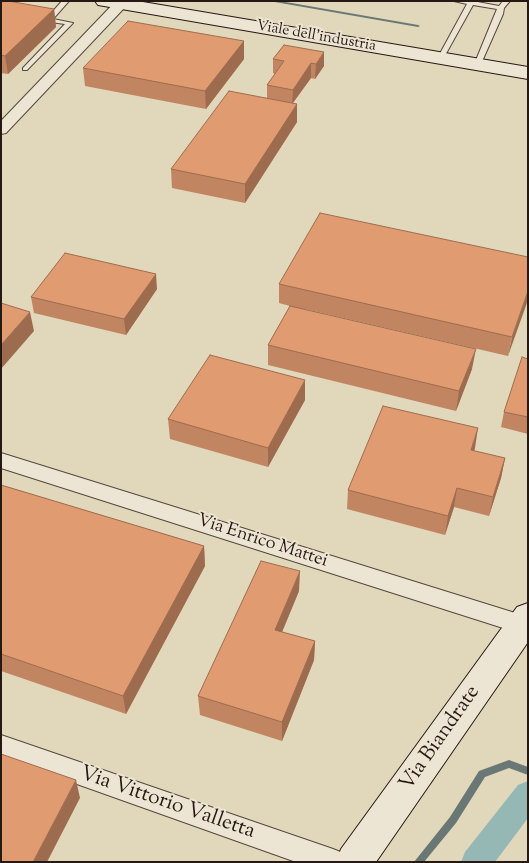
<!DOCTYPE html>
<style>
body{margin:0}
#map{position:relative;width:529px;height:863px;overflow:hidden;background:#e1d7bb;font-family:"Sorts Mill Goudy",serif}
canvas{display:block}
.frame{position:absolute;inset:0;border:2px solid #261812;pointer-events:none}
</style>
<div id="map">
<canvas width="529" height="863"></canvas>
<div class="frame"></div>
</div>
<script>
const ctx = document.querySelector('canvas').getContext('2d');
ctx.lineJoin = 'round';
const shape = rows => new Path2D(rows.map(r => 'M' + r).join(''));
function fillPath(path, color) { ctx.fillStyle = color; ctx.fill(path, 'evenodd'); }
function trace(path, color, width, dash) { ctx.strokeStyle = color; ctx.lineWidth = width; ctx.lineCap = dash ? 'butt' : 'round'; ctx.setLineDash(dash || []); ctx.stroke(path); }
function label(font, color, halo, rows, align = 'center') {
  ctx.font = font + ' "Sorts Mill Goudy",serif'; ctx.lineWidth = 4; ctx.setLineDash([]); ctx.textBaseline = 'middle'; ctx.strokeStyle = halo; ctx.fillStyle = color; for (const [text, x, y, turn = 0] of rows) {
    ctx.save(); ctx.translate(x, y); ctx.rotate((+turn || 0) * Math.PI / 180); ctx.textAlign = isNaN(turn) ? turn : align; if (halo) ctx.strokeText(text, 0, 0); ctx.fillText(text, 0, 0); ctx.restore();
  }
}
fillPath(shape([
 [269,1,280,1,418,25,420,26,418,27,269,1],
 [509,760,528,767,528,775,509,768,485,777,456,823,424,862,414,862,450,817,479,771,509,760]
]), '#697874');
fillPath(shape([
 [528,781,528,818,495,862,461,862,465,852,518,785,528,781]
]), '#95b8b5');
const service = shape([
 [62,1,69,1,53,19,73,23,27,70,23,70,23,68,65,24,43,21,40,19,43,17,47,18,62,1],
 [454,1,472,1,499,6,503,1,510,1,504,8,503,14,480,66,474,65,497,9,473,5,443,59,440,61,437,59,467,4,454,1]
]);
const minor = shape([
 [116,1,126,1,128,4,6,133,1,134,1,121,116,1],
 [1,453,528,617,528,633,522,634,1,468,1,453],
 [1,735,333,849,343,853,346,862,296,862,1,757,1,735]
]);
const secondary = shape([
 [95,1,137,1,528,67,528,79,104,6,98,5,95,1],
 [528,603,528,642,376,862,336,862,341,849,517,607,528,603]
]);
trace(service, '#55483c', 2);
trace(minor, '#55483c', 2);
trace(secondary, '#261812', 2);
fillPath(service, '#ece5d3');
fillPath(minor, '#ece5d3');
fillPath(secondary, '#ece5d3');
fillPath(shape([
 [1,1,54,9,56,27,8,74,1,73],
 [244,41,244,59,206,109,85,86,83,68],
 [284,45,324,66,315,79,311,78,293,103,297,104,297,122,245,203,172,188,171,169,267,98,267,85,275,74,273,73,273,59],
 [528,257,508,356,305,309,472,369,456,411,268,365,268,345,290,306,279,303,279,284],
 [157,289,126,335,34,313,31,297],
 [528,359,528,434,501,427,504,412],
 [305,400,268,467,170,439,168,419],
 [475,448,474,451,505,458,501,478,489,516,454,507,445,535,347,509,348,490],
 [1,485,204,546,205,566,126,714,1,671],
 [299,591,282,632,315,641,314,660,282,741,200,715,198,696]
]), '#c18561');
fillPath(shape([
 [54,9,56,27,8,74,5,56],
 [244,41,244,59,206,109,205,91],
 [324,52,324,66,315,79,316,64],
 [311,63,311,78,292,104,293,90],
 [297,104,297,122,245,203,245,184],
 [156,274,157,289,126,335,124,319],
 [528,291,528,300,508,356,512,337],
 [30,312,34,331,1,369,1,345],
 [476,349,472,369,456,411,459,391],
 [305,380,305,400,268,467,268,448],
 [478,428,475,448,468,470,471,450],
 [505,458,501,478,489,516,493,497],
 [457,488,454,507,445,535,448,516],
 [204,546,205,566,126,714,123,696],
 [300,571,299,591,275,649,275,630],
 [315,641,314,660,282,741,282,722],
 [76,780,80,798,47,862,33,862]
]), '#9d6c4f');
const building = shape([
 [1,1,8,1,54,9,5,56,1,55,1,1],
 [128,21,244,41,205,91,83,68,128,21],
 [284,45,324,52,316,64,311,63,293,90,267,85,284,61,273,59,284,45],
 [229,91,297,104,245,184,171,169,229,91],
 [320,213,528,257,528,291,512,337,279,284,320,213],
 [65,253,156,274,124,319,31,297,65,253],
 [1,303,30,312,1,345,1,303],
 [290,306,476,349,459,391,268,345,290,306],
 [210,355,305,380,268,448,168,419,210,355],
 [522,357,528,359,528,417,504,412,522,357],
 [383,406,478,428,471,450,505,458,493,497,457,488,448,516,348,490,383,406],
 [1,485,204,546,123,696,1,654,1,485],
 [261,561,300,571,275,630,315,641,282,722,198,696,261,561],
 [1,754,76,780,33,862,1,862,1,754]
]);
fillPath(building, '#e09b71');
trace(building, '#9d6c4f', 1);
label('15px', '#261812', '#ece5d3', [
 ["Viale dell'industria",316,37,10]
]);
label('18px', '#261812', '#ece5d3', [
 ["Via Enrico Mattei",262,542,18]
]);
label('21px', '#261812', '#ece5d3', [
 ["Via Biandrate",441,739,-55],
 ["Via Vittorio Valletta",167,804,19]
]);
</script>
